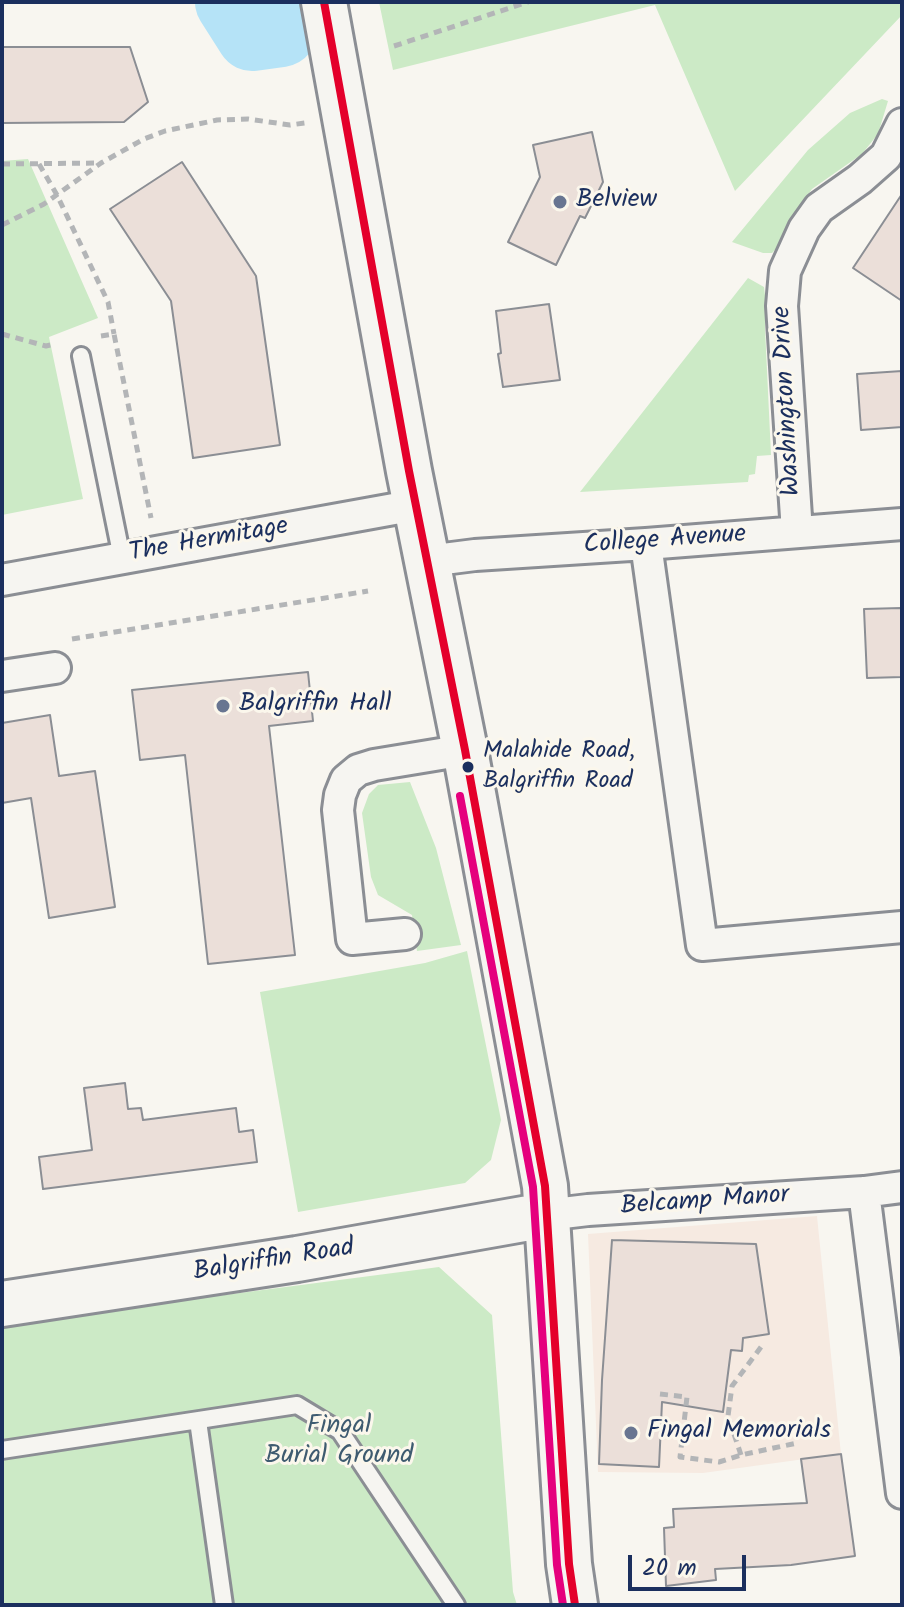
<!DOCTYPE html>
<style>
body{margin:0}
#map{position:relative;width:904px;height:1607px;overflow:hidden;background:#f8f6f0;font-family:Kalam,sans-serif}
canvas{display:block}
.frame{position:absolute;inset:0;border:4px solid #1b2f5e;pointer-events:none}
.scale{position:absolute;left:628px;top:1555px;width:118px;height:36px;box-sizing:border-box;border:4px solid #1b2f5e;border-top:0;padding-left:10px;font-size:24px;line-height:28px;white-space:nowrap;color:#1b2f5e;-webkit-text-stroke:6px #fbf7ec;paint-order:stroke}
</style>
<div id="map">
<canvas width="904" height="1607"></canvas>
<div class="frame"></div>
<div class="scale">20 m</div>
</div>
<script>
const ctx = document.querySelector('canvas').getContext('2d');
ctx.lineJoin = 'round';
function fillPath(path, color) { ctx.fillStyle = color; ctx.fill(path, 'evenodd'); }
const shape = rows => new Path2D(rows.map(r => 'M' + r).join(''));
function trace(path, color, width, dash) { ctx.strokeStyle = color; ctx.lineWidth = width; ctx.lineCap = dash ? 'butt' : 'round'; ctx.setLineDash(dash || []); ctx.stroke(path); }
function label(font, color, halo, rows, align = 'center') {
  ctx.font = font + ' Kalam,sans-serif'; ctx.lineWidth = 6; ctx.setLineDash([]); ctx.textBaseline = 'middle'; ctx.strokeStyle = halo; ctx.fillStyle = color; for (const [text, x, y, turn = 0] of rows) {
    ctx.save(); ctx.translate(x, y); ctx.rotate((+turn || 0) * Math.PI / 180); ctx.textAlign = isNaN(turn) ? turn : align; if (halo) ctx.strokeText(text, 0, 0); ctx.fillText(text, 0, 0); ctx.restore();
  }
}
fillPath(shape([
 [817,1216,841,1454,703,1473,598,1472,588,1234]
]), '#f6eae1');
fillPath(shape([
 [379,2,902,2,902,15,735,191,655,5,393,70],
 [882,99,888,101,878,134,862,154,812,189,790,220,780,245,772,253,763,253,732,242,808,150,850,113],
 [28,159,98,318,49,337,83,499,2,515,2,161],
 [748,278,764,287,765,295,765,328,771,455,757,456,755,474,749,475,748,482,580,492],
 [410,782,436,848,461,945,417,951,412,915,378,895,371,877,362,813,369,794,378,785],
 [467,951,501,1120,491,1160,465,1183,298,1212,260,992,425,963],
 [439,1267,492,1315,513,1592,517,1605,2,1605,2,1324]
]), '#cceac6');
trace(shape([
 [231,2,252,35,281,31]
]), '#b5e3f7', 72);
const building = shape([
 [2,47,130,47,148,102,124,122,2,123,2,47],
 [592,132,603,182,585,218,580,216,556,265,508,242,540,177,533,145,592,132],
 [182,162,256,276,280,445,193,458,171,301,110,209,182,162],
 [902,194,902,301,853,268,902,194],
 [549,304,560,380,503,387,498,354,501,353,496,311,549,304],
 [902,371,902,427,861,430,857,374,902,371],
 [901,608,902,677,867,678,864,609,901,608],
 [308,672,313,721,269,726,295,955,208,964,185,755,140,760,132,690,308,672],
 [50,715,59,776,95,771,115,907,49,918,31,798,2,803,2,723,50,715],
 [125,1083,128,1109,141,1108,143,1120,236,1108,239,1132,253,1130,257,1162,43,1189,39,1157,92,1150,84,1088,125,1083],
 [612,1240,756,1244,769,1334,743,1338,742,1351,731,1350,723,1412,662,1402,659,1467,599,1464,602,1380,612,1240],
 [841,1454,855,1556,791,1565,715,1569,716,1580,666,1586,664,1528,674,1527,673,1509,807,1503,801,1459,841,1454]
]);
fillPath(building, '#ebdfd9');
trace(building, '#8b8e94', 2);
const lane = shape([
 [81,356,122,558],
 [198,1421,224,1605],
 [2,1450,297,1405,340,1431,456,1605]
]);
const street = shape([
 [797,532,782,306,785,271,804,229,819,208,860,179,886,156,902,124],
 [646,544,702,945,902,927],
 [428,561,475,555,646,544,902,524],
 [2,580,416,505],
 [2,676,55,668],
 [405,934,352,939,338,810,340,795,346,780,358,770,374,765,465,750],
 [864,1192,902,1493],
 [546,1215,588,1210,864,1192,902,1187]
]);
const secondary = shape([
 [324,2,409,471,465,750,545,1186,569,1564,575,1605],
 [2,1304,297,1259,546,1215]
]);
trace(lane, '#8b8e94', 22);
trace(street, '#8b8e94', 36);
trace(secondary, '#8b8e94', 50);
trace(shape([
 [394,46,528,2],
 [2,164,100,163],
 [39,164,57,195,108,302,114,334],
 [2,225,44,204,101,163,144,139,165,131,217,120,248,119,290,125,305,123],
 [2,334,46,346,55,344],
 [101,336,114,334,151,518],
 [72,639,368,591],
 [660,1394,687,1397,680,1457,719,1462,741,1455,797,1443],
 [741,1455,728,1416,732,1386,761,1347]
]), '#b3b5b7', 5, [8, 6]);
trace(lane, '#f6f5f1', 16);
trace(street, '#f6f5f1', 30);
trace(secondary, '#f6f5f1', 44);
trace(shape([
 [324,2,409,471,465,750,545,1186,569,1564,575,1605]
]), '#e4002b', 8);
trace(shape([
 [460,796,533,1187,557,1565,563,1605]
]), '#e5007d', 8);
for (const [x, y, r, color] of [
 [560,202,8,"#687591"],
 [223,706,8,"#687591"],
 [468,767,7,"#1b2f5e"],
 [631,1433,8,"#687591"]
]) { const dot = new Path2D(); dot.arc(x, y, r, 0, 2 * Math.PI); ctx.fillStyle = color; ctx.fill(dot); trace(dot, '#fbf7ec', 3); }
label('24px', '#1b2f5e', '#fbf7ec', [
 ["Malahide Road,",483,753],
 ["Balgriffin Road",483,783]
], 'left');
label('26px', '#1b2f5e', '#fbf7ec', [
 ["Belview",576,202],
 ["Balgriffin Hall",239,706],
 ["Fingal Memorials",647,1433]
], 'left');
label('26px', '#1b2f5e', '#fbf7ec', [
 ["Washington Drive",789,401,-93],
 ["The Hermitage",209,542,-10],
 ["College Avenue",665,542,-4],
 ["Belcamp Manor",705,1203,-4],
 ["Balgriffin Road",274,1262,-9]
]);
label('26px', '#3e5b70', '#fbf7ec', [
 ["Fingal",339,1428],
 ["Burial Ground",339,1458]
]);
</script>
